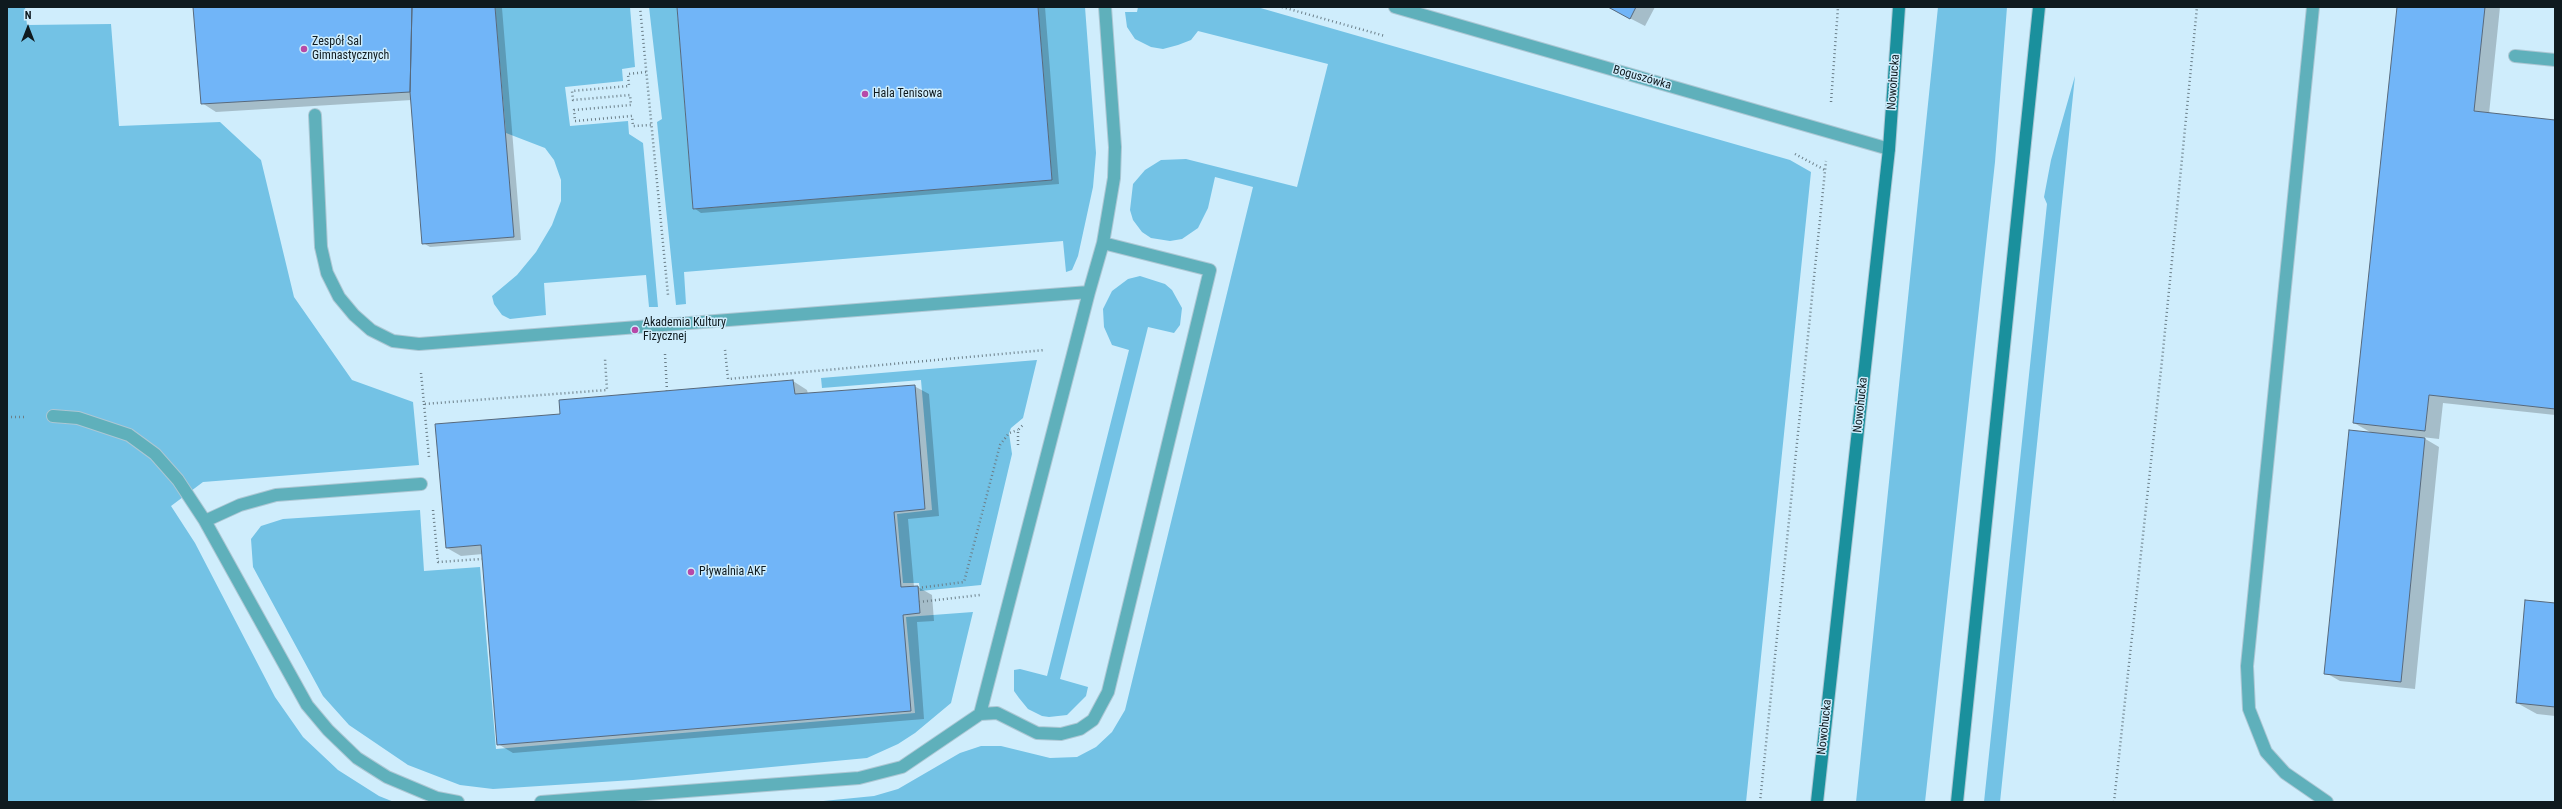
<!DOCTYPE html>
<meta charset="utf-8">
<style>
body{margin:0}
#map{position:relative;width:2562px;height:809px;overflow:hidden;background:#cfedfc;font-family:"Roboto Condensed",sans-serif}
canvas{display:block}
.frame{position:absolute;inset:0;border:8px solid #0f1a1f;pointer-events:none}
.north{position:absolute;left:8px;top:8px;width:40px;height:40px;-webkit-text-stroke:3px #cfedfc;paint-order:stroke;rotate:0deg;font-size:11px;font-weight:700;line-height:16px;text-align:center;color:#0f1a1f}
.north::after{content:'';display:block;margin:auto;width:14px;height:18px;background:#0f1a1f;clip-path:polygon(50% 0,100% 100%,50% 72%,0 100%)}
</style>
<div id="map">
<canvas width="2562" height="809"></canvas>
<div class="frame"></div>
<div class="north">N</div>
</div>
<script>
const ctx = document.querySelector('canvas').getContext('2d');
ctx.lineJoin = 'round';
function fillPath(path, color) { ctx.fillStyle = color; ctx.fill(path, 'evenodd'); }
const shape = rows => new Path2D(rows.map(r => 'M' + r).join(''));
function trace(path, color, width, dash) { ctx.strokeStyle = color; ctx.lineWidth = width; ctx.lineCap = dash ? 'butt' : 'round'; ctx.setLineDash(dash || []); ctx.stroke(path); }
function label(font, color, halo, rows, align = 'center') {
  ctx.font = font + ' "Roboto Condensed",sans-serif'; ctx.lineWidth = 3; ctx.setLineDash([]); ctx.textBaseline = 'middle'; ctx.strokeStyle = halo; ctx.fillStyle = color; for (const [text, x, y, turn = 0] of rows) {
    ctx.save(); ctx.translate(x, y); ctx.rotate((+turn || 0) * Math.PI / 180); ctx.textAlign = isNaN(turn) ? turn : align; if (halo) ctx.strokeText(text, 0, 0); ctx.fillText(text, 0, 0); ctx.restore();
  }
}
fillPath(shape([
 [7,7,25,7,27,25,111,24,119,126,220,122,261,160,294,297,352,380,413,402,419,465,203,482,171,506,195,543,275,697,303,737,338,770,379,796,394,802,7,802],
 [495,7,630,7,635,67,622,69,623,81,565,87,570,126,628,121,629,134,643,143,658,307,649,307,646,275,544,283,546,315,510,319,502,315,494,304,492,296,517,275,536,252,552,225,561,201,561,180,554,160,545,148,506,133],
 [649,7,677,7,693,209,1052,180,1038,7,1085,7,1096,153,1093,187,1078,256,1072,270,1066,272,1063,241,684,272,686,304,676,305,657,122,662,119],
 [1138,7,1257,7,1790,160,1811,172,1746,802,813,802,874,796,898,789,960,753,981,746,1001,746,1050,758,1077,757,1096,747,1112,732,1125,710,1253,187,1215,177,1208,208,1198,228,1182,239,1170,241,1151,238,1142,232,1133,220,1130,210,1133,184,1145,170,1161,160,1186,159,1297,187,1328,64,1198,31,1191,40,1178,45,1163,49,1151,47,1135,39,1127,27,1125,12,1137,12],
 [1938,7,2007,7,1995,162,1925,802,1856,802],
 [2075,76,2000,802,1984,802,2047,204,2044,197,2051,160],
 [1140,276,1165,284,1172,290,1182,308,1180,325,1174,333,1148,327,1060,679,1088,687,1086,696,1067,715,1049,717,1042,716,1028,709,1019,698,1014,691,1014,670,1020,669,1047,676,1129,350,1112,345,1104,327,1103,309,1112,291,1128,279],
 [1037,360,1023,418,1011,428,1009,433,1012,454,981,585,920,591,919,583,903,583,897,514,932,510,921,380,822,388,821,378],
 [420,510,424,571,480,567,496,749,915,713,906,617,973,612,951,703,915,733,898,744,867,758,633,780,493,789,460,785,408,765,349,725,323,696,253,567,251,539,261,526,283,519]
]), '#73c2e5');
fillPath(shape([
 [194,7,502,8,521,240,430,247,423,243,412,100,216,112,202,103],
 [678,7,1045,7,1059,184,701,213,694,208],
 [1608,7,1655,7,1645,26],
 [2398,7,2500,7,2489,114,2555,121,2555,415,2443,403,2439,439,2422,437,2439,447,2415,689,2340,681,2326,673,2372,433,2354,423],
 [793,381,807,390,808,394,914,386,929,394,939,516,908,519,914,587,918,587,932,595,934,621,917,622,924,719,513,753,498,744,483,554,461,556,447,548,561,414],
 [2555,604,2555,716,2537,714,2517,703]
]), '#0003');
const building = shape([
 [193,7,412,7,410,92,201,104,193,7],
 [412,7,495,7,514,237,422,244,410,92,412,7],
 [677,7,1038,7,1052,180,693,209,677,7],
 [1608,7,1636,7,1630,19,1608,7],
 [2397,7,2485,7,2474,111,2555,120,2555,409,2429,395,2425,431,2353,423,2397,7],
 [793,380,795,394,915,385,925,509,894,512,901,587,918,586,920,613,903,615,911,711,497,745,481,545,446,548,435,424,560,414,559,400,793,380],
 [2349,430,2425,438,2401,682,2324,674,2349,430],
 [2525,600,2555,603,2555,707,2516,703,2525,600]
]);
fillPath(building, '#71b5f8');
trace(building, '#57697c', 1);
const service = shape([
 [1395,7,1889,149],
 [2313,7,2247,666,2249,709,2266,752,2285,773,2327,802],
 [2515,56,2555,60],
 [315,115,321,247,327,273,339,297,354,315,371,330,393,341,419,344,1089,292,1103,243,1114,178,1115,147,1105,7],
 [53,416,78,418,129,435,155,454,178,480,205,521,307,705,328,730,357,758,387,777,437,798,458,802],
 [205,521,240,505,276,495,421,484],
 [980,714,1089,292],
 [541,802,859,778,902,767,980,714,997,713,1037,733,1061,734,1080,729,1093,720,1108,692,1210,270,1103,243]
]);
const secondary = shape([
 [1817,802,1889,149,1899,7],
 [1957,802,2039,7]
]);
trace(service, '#acc7d4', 14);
trace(secondary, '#acc7d4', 14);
trace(shape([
 [640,7,668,295],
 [1282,7,1385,36],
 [646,72,628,74,629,86,572,91,573,100,630,95,631,105,574,110,575,121,632,116,633,126,651,125],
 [1831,102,1838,7],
 [1795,154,1825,170],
 [725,350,728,379,1045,350],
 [665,354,667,391],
 [421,373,424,404,607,390,605,359],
 [424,404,429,457],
 [7,417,24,417],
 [1018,445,1018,430,1023,425],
 [433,510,438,562,482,559],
 [918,588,964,582,1000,445,1009,433,1018,430],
 [919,602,980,595],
 [1760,802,1826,161],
 [2114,802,2163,351,2197,7]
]), '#6b7f89', 2.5, [1, 3]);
trace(service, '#5fb0bb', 12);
trace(secondary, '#1a909d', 12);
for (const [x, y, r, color] of [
 [304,49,4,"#b749a8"],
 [865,94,4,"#b749a8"],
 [635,330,4,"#b749a8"],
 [691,572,4,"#b749a8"]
]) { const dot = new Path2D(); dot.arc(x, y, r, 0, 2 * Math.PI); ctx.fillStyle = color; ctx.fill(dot); trace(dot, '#cfedfc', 1.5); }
label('12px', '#0f1a1f', '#cfedfc', [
 ["Zespół Sal",312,42],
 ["Gimnastycznych",312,56],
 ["Hala Tenisowa",873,94],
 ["Akademia Kultury",643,323],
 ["Fizycznej",643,337],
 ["Pływalnia AKF",699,572]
], 'left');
label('12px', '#0f1a1f', '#cfedfc', [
 ["Boguszówka",1642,78,16],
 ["Nowohucka",1894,82,-86],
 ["Nowohucka",1861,405,-84],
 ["Nowohucka",1825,727,-84]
]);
</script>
